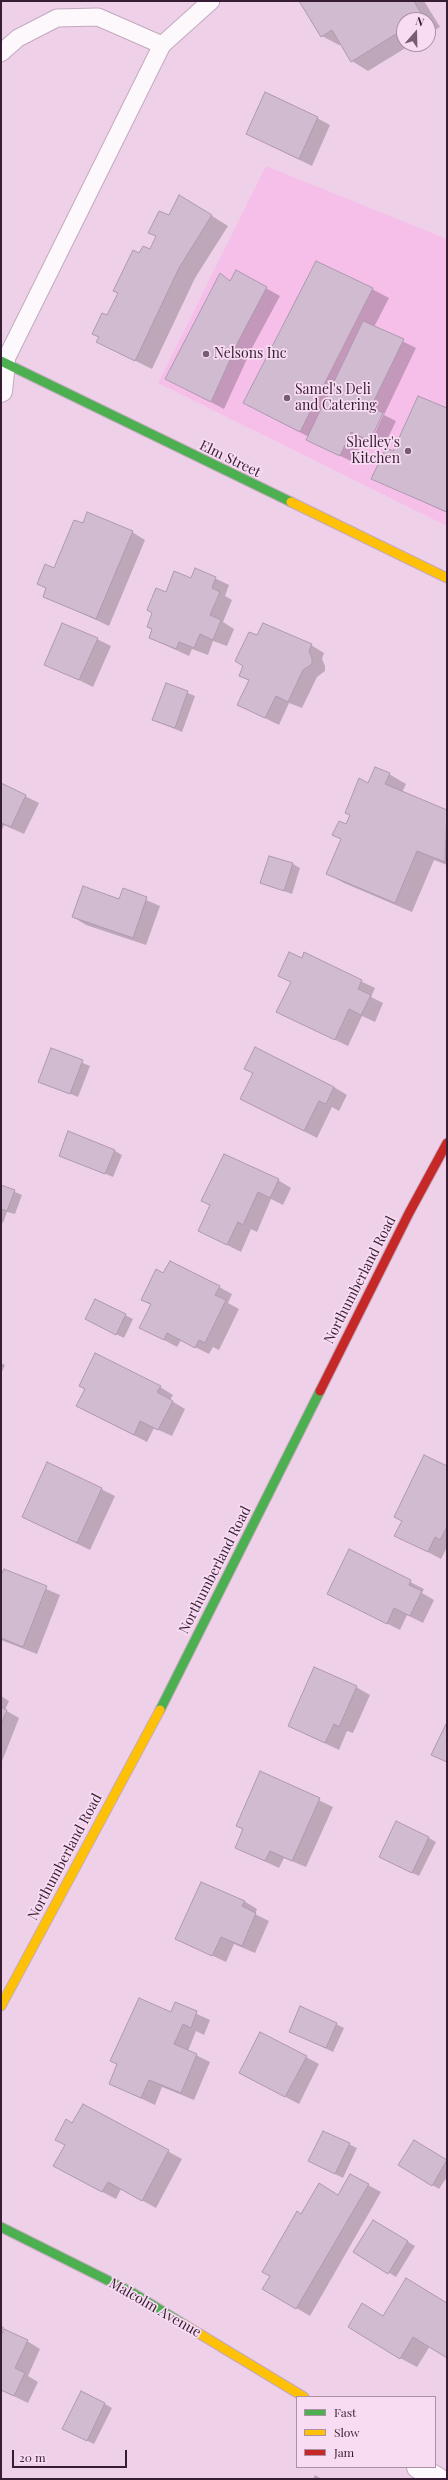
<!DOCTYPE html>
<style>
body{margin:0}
#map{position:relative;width:448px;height:2480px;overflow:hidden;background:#eed1e8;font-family:"Playfair Display",serif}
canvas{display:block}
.frame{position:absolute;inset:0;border:2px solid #371d33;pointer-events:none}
.legend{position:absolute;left:296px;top:2396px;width:140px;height:72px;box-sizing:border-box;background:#f8dcf2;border:1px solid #ab90a6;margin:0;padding:5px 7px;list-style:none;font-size:12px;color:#371d33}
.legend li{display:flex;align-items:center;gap:8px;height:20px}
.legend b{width:20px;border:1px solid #ab90a6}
.north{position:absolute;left:396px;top:12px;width:40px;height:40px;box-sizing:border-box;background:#f8dcf2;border:1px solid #ab90a6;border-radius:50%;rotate:20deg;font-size:11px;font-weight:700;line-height:16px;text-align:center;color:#371d33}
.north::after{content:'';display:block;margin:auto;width:14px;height:18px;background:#775c72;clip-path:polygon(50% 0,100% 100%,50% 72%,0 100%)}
.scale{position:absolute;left:12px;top:2450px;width:115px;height:18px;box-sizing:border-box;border:2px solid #371d33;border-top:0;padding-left:5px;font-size:12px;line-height:14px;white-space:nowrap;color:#371d33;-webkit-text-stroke:3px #f8dcf2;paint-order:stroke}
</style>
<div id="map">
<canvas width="448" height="2480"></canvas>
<div class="frame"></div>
<ul class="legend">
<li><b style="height:5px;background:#4caf50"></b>Fast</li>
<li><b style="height:5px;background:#ffc107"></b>Slow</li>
<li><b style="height:5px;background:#c62828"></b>Jam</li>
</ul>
<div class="north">N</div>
<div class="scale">20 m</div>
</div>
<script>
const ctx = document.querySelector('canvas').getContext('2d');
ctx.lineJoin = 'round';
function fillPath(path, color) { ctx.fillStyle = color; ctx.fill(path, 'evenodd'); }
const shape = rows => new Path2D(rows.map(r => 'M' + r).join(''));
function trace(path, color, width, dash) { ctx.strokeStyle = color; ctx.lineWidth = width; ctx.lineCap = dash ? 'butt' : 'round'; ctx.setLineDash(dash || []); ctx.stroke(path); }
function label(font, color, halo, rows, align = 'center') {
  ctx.font = font + ' "Playfair Display",serif'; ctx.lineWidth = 3.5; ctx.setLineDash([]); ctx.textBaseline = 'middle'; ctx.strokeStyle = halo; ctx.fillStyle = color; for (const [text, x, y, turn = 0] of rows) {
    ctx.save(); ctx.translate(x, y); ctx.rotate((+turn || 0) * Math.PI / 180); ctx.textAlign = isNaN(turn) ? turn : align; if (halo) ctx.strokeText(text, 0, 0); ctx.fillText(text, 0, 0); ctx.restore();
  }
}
fillPath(shape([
 [266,166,447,239,447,526,158,383]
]), '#f5bfea');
fillPath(shape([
 [301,1,424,1,440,27,428,34,428,20,404,20,404,44,412,44,368,71,352,61,341,44,339,45,322,36],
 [317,118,330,125,312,166,247,134],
 [196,206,228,226,195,278,152,369,97,342,140,255,150,250,157,237,150,233,170,217],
 [236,271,280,296,252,348,224,409,180,386,221,275,231,281],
 [372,289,389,298,374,327,416,348,384,415,396,421,383,448,371,442,384,413,382,413,369,441,364,439,353,462,321,447,308,440,309,437,244,403],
 [447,409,447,513,373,478,394,453],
 [83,524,132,532,145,540,109,626,44,596,47,589,38,584,54,569],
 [196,569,229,585,225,596,232,600,223,622,234,629,227,646,213,641,208,655,192,649,189,656,150,638,166,593,192,579],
 [257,636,311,645,324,653,322,659,325,666,325,671,317,677,302,708,289,703,279,725,238,705,250,681,240,675],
 [97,639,111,646,93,687,46,664],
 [166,684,195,696,182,732,153,720],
 [389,774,406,784,402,793,447,812,447,865,434,860,412,912,344,883,328,874,342,840,334,835,347,825,369,784],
 [1,784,39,803,24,834,4,825,1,832],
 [293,864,300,868,292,894,262,883],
 [123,890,160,906,146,945,86,925,73,917,119,900],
 [304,954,375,988,371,997,383,1003,375,1022,362,1016,348,1046,278,1012],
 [52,1050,90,1066,78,1097,39,1081],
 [334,1087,347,1095,339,1111,332,1107,317,1138,242,1099],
 [115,1151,122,1155,113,1177,60,1155],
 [278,1180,291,1188,283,1205,271,1199,257,1232,251,1229,241,1252,199,1231,211,1206,202,1201],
 [1,1186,22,1195,15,1214,7,1212,3,1223,1,1222],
 [163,1275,219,1287,232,1294,228,1303,239,1309,219,1350,213,1347,209,1354,181,1340,177,1347,140,1327,151,1305,142,1300],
 [125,1315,133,1319,124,1338,93,1323],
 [1,1363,5,1365,1,1374],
 [160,1387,173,1395,170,1400,185,1409,172,1436,154,1428,147,1442,77,1406],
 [447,1468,447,1547,441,1559,396,1535,403,1521],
 [101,1489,115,1496,90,1550,23,1517],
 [349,1551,424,1589,422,1593,434,1600,423,1623,407,1615,400,1630,328,1594],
 [5,1571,60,1595,37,1654,1,1640,1,1576],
 [356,1687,370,1695,353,1733,347,1731,339,1750,289,1726],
 [1,1696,9,1701,5,1710,19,1718,1,1764],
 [261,1773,333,1807,306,1867,284,1858,279,1868,236,1848],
 [429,1838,436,1842,419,1876,387,1861],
 [244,1901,257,1909,255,1914,269,1921,255,1953,234,1944,226,1962,176,1939],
 [175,2004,210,2020,204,2035,196,2031,188,2051,210,2062,194,2100,162,2087,155,2105,110,2084,118,2065,111,2061,171,2013],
 [301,2007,344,2028,333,2052,297,2035],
 [306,2057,319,2064,299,2104,240,2073],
 [83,2105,182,2159,156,2208,121,2189,116,2199,68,2174,66,2145,73,2124],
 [324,2132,357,2148,343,2178,317,2165],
 [414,2141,447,2161,447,2177,439,2189,399,2165],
 [368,2185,381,2192,310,2316,264,2289,302,2215,339,2196],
 [373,2221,415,2246,396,2277,355,2252],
 [447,2304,447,2357,430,2346,417,2367,400,2358,384,2317],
 [1,2326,4,2327,1,2333],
 [1,2336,27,2341,40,2349,28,2376,38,2382,28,2403,1,2390],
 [105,2404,112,2408,94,2444,71,2433],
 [315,2475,322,2479,313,2479]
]), '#0003');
const building = shape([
 [299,1,414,1,423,17,419,20,404,20,404,29,351,62,332,30,321,37,299,1],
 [265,92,318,117,299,159,246,134,265,92],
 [179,195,212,215,179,268,135,361,96,342,99,337,92,334,102,313,107,315,118,293,113,291,133,250,139,253,143,246,150,249,156,236,148,233,159,211,169,215,179,195],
 [316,261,373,288,300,432,243,403,316,261],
 [236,270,267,287,239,340,211,402,165,379,220,273,230,281,236,270],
 [363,321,404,339,371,407,383,413,370,441,351,432,340,456,306,440,363,321],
 [418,396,447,408,447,512,371,479,386,448,393,451,418,396],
 [87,512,133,531,96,619,43,597,46,588,37,584,45,564,54,568,74,520,83,523,87,512],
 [195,568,216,577,212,588,220,592,210,615,221,620,213,640,200,634,194,648,179,642,176,649,149,638,152,629,147,627,152,613,147,610,156,588,166,592,174,571,191,578,195,568],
 [62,623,98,638,79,680,44,665,62,623],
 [263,623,312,644,309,651,312,658,312,664,303,670,288,702,276,696,265,718,237,705,249,680,239,676,243,666,235,661,249,632,257,635,263,623],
 [166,683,188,691,175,728,152,720,166,683],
 [375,767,390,773,385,784,447,810,445,862,417,851,395,903,326,874,341,839,332,835,339,821,346,824,350,815,345,813,359,778,368,783,375,767],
 [1,783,26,795,11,827,1,823,1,783],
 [269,856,293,863,284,891,260,883,269,856],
 [83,886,119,899,123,888,147,897,133,938,72,917,83,886],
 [289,952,302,958,304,952,362,980,358,989,371,995,361,1015,349,1009,335,1040,276,1012,291,982,278,976,289,952],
 [255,1047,334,1087,326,1104,319,1101,304,1131,240,1099,253,1073,244,1069,255,1047],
 [51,1048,83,1060,70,1094,38,1082,51,1048],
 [68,1131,115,1150,105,1174,59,1156,68,1131],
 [224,1154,279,1179,270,1198,258,1192,243,1225,238,1222,227,1245,198,1231,210,1205,201,1201,224,1154],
 [1,1185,15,1190,7,1211,1,1209,1,1185],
 [170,1261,220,1286,215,1295,226,1300,205,1343,199,1340,195,1348,167,1333,164,1340,139,1328,151,1304,141,1300,156,1269,163,1273,170,1261],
 [95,1299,126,1314,116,1335,85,1319,95,1299],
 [95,1353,161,1386,157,1392,173,1401,158,1430,140,1421,134,1435,76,1406,85,1389,79,1386,95,1353],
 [424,1455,447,1466,447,1527,440,1540,435,1537,428,1552,394,1536,402,1521,394,1517,424,1455],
 [47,1462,102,1488,77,1543,22,1517,47,1462],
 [349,1549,411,1580,409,1585,422,1591,410,1616,394,1608,387,1624,327,1594,349,1549],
 [4,1569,47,1586,23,1647,1,1638,1,1575,4,1569],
 [314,1667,357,1686,339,1727,334,1724,325,1743,288,1726,314,1667],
 [1,1707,7,1710,1,1724,1,1707],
 [447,1722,447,1762,431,1755,447,1722],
 [260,1771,320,1798,292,1861,270,1851,265,1861,235,1848,243,1829,236,1826,260,1771],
 [396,1821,429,1837,412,1873,379,1857,396,1821],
 [201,1882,245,1901,242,1906,256,1913,242,1946,221,1937,212,1956,175,1939,201,1882],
 [139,1998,171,2012,175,2002,197,2011,191,2028,183,2024,174,2044,197,2054,181,2093,149,2080,141,2098,109,2084,117,2064,110,2061,139,1998],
 [300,2006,337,2023,326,2048,289,2032,300,2006],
 [260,2032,307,2056,285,2097,239,2073,260,2032],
 [83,2104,169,2150,142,2201,108,2182,102,2192,53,2166,65,2145,55,2140,66,2119,72,2123,83,2104],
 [323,2131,350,2143,335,2174,308,2161,323,2131],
 [414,2140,447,2160,432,2186,398,2165,414,2140],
 [350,2174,369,2184,296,2309,262,2289,270,2276,262,2272,297,2211,301,2214,319,2183,338,2195,350,2174],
 [373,2220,408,2241,388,2274,353,2252,373,2220],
 [406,2278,447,2303,447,2358,413,2337,400,2359,348,2327,362,2303,383,2316,406,2278],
 [4,2329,28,2340,15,2368,25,2373,14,2396,1,2390,1,2335,4,2329],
 [81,2391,105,2403,87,2441,62,2429,81,2391]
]);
fillPath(building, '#d0bbd1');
trace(building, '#ae99b0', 1);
const lane = shape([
 [1,53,18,38,57,18,98,17,162,45,211,1],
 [4,363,162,45]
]);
const street = shape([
 [1,391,4,363],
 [418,2467,438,2479]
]);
const fast = shape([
 [1,361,291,502],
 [160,1710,320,1391],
 [1,2227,133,2293,185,2325]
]);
const slow = shape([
 [291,502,447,578],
 [1,2006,160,1710],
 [185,2325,304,2397]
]);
const jam = shape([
 [320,1391,409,1213,447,1143]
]);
trace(lane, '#c3a9be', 19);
trace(street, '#c3a9be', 24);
trace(fast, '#c3a9be', 11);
trace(slow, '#c3a9be', 11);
trace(jam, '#c3a9be', 11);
trace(lane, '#fcf8fc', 17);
trace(street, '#fcf8fc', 22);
trace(fast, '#4caf50', 9);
trace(slow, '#ffc107', 9);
trace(jam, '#c62828', 9);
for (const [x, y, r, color] of [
 [206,354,4,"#775c72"],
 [287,398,4,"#775c72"],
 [408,451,4,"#775c72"]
]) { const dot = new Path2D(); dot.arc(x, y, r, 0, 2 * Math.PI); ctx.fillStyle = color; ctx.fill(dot); trace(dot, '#f8dcf2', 1.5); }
label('14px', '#371d33', '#f8dcf2', [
 ["Nelsons Inc",214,354],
 ["Samel's Deli",295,390],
 ["and Catering",295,406],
 ["Shelley's",400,443,"right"],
 ["Kitchen",400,459,"right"]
], 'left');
label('14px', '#371d33', '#f8dcf2', [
 ["Elm Street",230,459,26],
 ["Northumberland Road",360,1280,-63],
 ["Northumberland Road",215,1570,-63],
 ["Northumberland Road",65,1857,-62],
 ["Malcolm Avenue",155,2308,30]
]);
</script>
